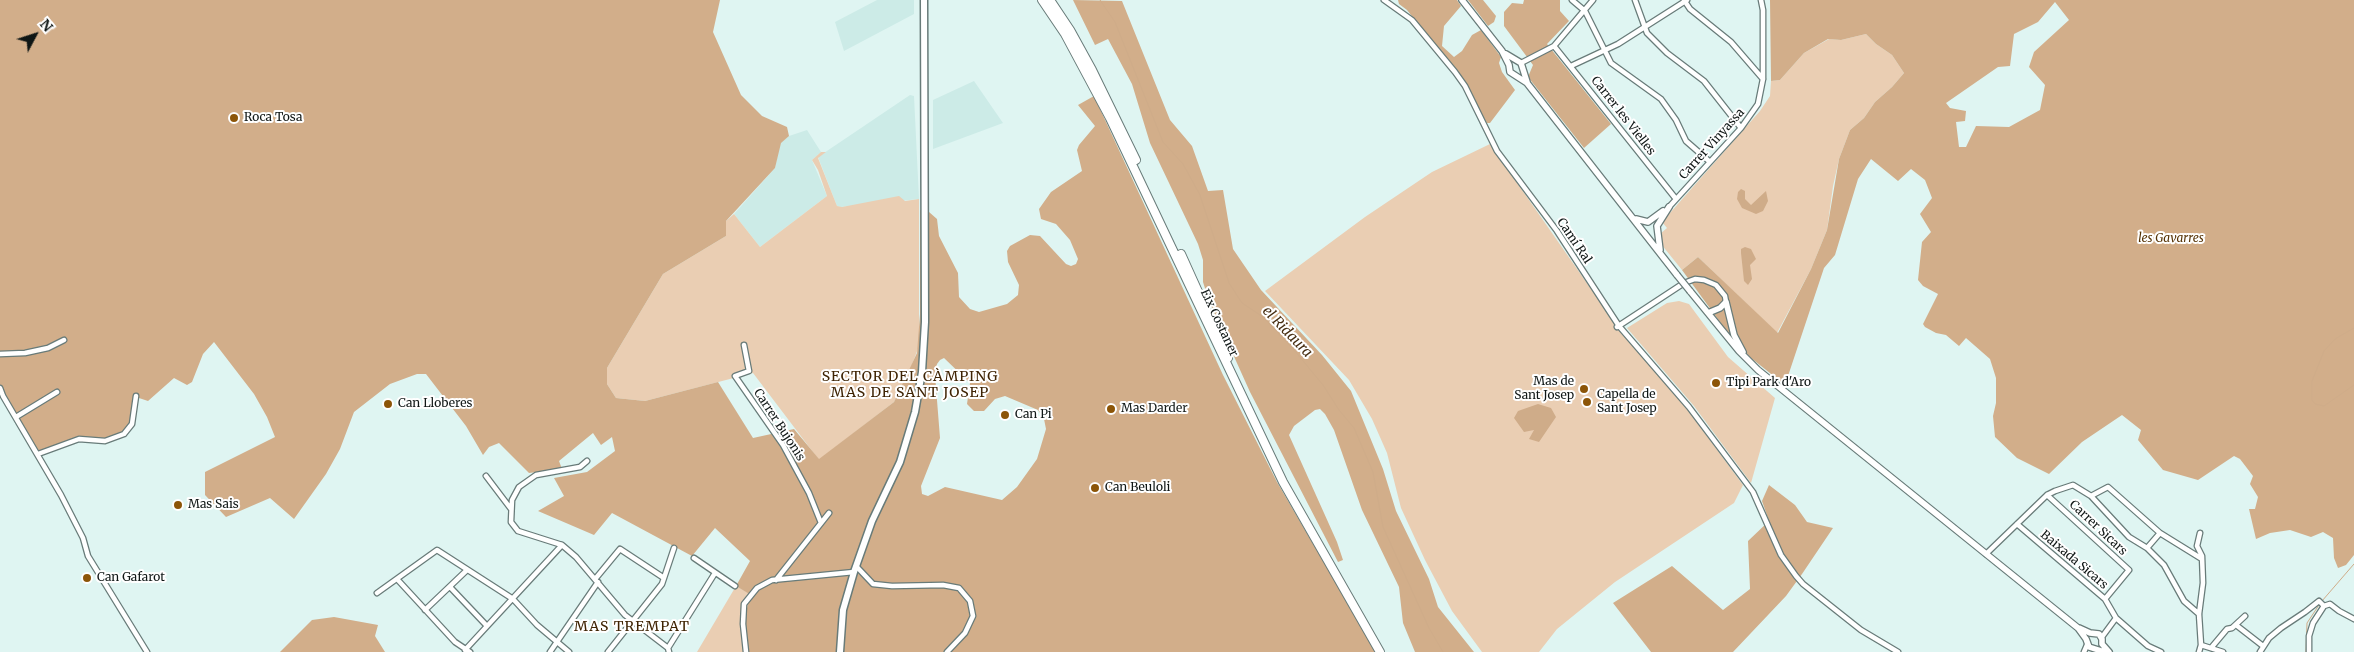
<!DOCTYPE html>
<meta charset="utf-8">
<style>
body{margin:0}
#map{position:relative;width:2354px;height:652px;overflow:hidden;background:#dff5f2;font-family:Merriweather,serif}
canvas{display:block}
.north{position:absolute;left:10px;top:10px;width:50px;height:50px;-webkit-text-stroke:4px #fff;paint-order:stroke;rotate:50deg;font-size:14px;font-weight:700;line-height:20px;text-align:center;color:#0f1615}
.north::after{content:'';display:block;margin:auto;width:18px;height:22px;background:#0f1615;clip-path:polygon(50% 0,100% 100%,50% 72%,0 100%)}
</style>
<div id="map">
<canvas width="2354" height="652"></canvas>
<div class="north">N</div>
</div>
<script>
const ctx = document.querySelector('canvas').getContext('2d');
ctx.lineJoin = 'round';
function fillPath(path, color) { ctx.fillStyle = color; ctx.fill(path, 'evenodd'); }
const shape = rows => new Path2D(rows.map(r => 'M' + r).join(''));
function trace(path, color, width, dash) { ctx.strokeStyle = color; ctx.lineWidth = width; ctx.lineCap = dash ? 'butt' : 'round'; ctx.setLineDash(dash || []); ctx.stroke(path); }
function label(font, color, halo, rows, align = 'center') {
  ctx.font = font + ' Merriweather,serif'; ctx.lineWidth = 4; ctx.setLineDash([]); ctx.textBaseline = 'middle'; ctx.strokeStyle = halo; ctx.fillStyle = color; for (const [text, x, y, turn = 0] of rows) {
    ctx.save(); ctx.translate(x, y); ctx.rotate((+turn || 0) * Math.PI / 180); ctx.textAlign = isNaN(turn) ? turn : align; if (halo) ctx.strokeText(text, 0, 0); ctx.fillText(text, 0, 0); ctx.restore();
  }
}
fillPath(shape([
 [877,0,914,0,914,14,844,51,835,22],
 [974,81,1003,123,933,149,933,100],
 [910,95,914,96,919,199,841,207,837,206,818,157],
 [807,130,821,152,812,160,827,196,760,247,734,214,775,168,780,143,789,136]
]), '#ccebe7');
fillPath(shape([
 [1866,34,1876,44,1892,55,1904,73,1892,87,1875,102,1864,118,1850,130,1839,159,1833,186,1827,230,1811,269,1777,333,1698,257,1682,270,1661,244,1660,234,1667,228,1662,222,1760,111,1770,96,1771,81,1780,80,1804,53,1829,39,1841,40],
 [1490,144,1621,332,1685,406,1743,485,1734,503,1615,582,1557,629,1539,652,1482,652,1452,611,1425,560,1401,508,1387,453,1372,419,1349,380,1265,291,1365,217,1432,172],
 [821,152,826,152,818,158,837,206,842,207,899,196,905,201,919,199,919,346,907,378,894,402,819,460,753,373,645,401,616,398,607,384,607,368,663,274,726,236,726,221,734,214,760,247,827,196,818,170,812,160],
 [1679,301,1689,304,1728,357,1775,398,1751,483,1694,406,1627,328,1667,303],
 [736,586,752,595,748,652,697,652]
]), '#eaceb3');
fillPath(shape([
 [0,0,720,0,713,32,741,95,762,116,787,127,789,136,781,143,775,168,726,221,726,236,663,274,607,368,607,384,616,398,645,401,718,382,753,438,794,429,819,459,894,402,917,353,920,314,920,210,929,212,937,219,939,236,958,273,959,297,970,309,979,312,1007,304,1018,295,1019,285,1008,262,1007,251,1010,246,1030,235,1040,236,1066,264,1071,266,1076,264,1078,259,1070,240,1056,224,1041,219,1039,209,1051,192,1082,171,1077,150,1079,145,1095,126,1078,105,1094,96,1223,375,1277,482,1376,652,748,652,745,615,751,595,736,586,750,561,715,528,692,556,612,513,594,535,538,511,564,496,554,478,587,472,615,451,612,437,601,445,593,433,559,461,562,469,529,473,499,443,489,447,483,455,466,426,426,374,417,374,390,384,354,412,340,449,326,474,294,519,270,498,226,517,205,495,205,472,275,437,267,417,254,394,214,342,203,354,192,382,187,385,174,378,148,401,136,397,132,424,124,434,105,441,79,439,38,454,21,432,0,395],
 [944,358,970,383,967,404,974,411,984,411,995,399,1005,396,1038,410,1044,419,1046,429,1037,459,1017,487,1002,500,945,487,928,496,922,494,921,486,940,438,935,375,937,364,940,360],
 [1073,0,1122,1,1170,120,1192,146,1208,191,1223,190,1233,249,1261,290,1322,355,1351,391,1383,469,1396,511,1429,579,1438,607,1474,652,1415,652,1403,623,1399,587,1362,510,1334,430,1325,414,1320,409,1315,410,1294,426,1289,435,1337,542,1343,560,1338,562,1250,392,1209,301,1203,282,1203,260,1198,244,1150,143,1132,84,1108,39,1095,45],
 [1398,0,1457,0,1461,6,1444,26,1442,46,1454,57,1462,51,1472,35,1481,30,1501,57,1499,63,1502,72,1515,90,1490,123,1487,123,1455,70,1407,10,1399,4],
 [1468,0,1483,0,1496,16,1494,22,1488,26],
 [1524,0,1560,0,1560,11,1569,21,1547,44,1611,124,1584,148,1528,77,1533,65,1504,26,1504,12,1512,3,1523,4],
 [1770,0,2354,0,2354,555,2346,565,2338,568,2334,558,2333,538,2323,532,2311,537,2290,530,2270,533,2256,539,2249,509,2255,509,2258,497,2250,484,2253,476,2240,459,2234,456,2198,480,2163,470,2138,440,2141,430,2122,415,2082,442,2049,474,2017,458,1995,437,1993,416,1996,403,1996,378,1990,359,1966,338,1959,346,1946,335,1936,333,1925,327,1923,324,1938,294,1923,286,1918,280,1922,242,1931,232,1920,214,1932,198,1925,180,1911,169,1898,181,1871,159,1858,179,1835,255,1824,268,1785,385,1751,358,1728,333,1682,270,1698,257,1778,333,1811,269,1827,230,1839,159,1850,130,1864,118,1875,102,1892,87,1904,73,1892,55,1876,44,1866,34,1841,40,1828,39,1804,53,1780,80,1771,81],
 [2055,2,2069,20,2034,52,2029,67,2045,85,2040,110,2009,127,1976,126,1966,147,1959,147,1956,122,1965,121,1966,111,1950,108,1946,103,1998,67,2010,66,2014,34,2038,22],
 [1769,485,1795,505,1807,522,1833,528,1802,574,1786,596,1733,652,1651,652,1613,603,1672,566,1723,610,1750,589,1748,541,1769,521,1762,501],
 [334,617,378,625,375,636,385,652,280,652,312,620]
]), '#d2ae8a');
fillPath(shape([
 [1741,189,1745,191,1745,199,1751,205,1766,191,1768,201,1763,211,1756,214,1742,208,1737,199,1738,192],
 [1745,247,1751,249,1756,259,1750,265,1752,279,1748,285,1744,281,1741,253,1741,249],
 [1538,404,1551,408,1556,417,1539,442,1529,439,1534,430,1524,432,1514,418,1518,411]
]), '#cfac89');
trace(shape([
 [1100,0,1115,22,1163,142,1183,164,1200,195,1229,283,1242,303,1263,317,1294,350,1323,385,1339,410,1354,428,1373,472,1383,527,1429,628,1443,652],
 [2354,328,2335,339,2324,351,2312,381,2312,400,2315,404,2324,406,2354,385],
 [2322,601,2354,564],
 [2306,652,2307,623,2319,605]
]), '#cfac89', 1);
const street = shape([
 [1384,0,1412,20,1455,72,1465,86,1497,151,1557,231,1619,326,1689,407,1753,492,1781,555,1796,576,1803,584,1861,630,1898,652],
 [1572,0,1585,11,1611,63,1661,99,1676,120,1686,141,1710,162],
 [1635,0,1647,33,1667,53,1704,81,1741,128],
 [1684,0,1690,9,1731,42,1763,79],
 [1554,46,1676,199],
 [1521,63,1554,46,1593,0],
 [1571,66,1618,44,1687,0],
 [1669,207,1741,128,1758,104,1763,79,1763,10,1761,0],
 [1617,327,1684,283,1695,279,1704,280,1716,285,1725,296,1726,302],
 [744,345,749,371,735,376,783,445,809,493,821,523],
 [0,354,25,353,48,348,64,340],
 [0,388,3,396,61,495,83,538,88,556,147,652],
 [16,417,57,392],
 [38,454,79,439,105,441,124,434,132,424,136,396],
 [587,461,580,467,536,475,519,487,512,500,511,522,518,531,562,545,576,557,625,615,668,648,669,652],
 [486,476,511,509],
 [2047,495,2129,570,2105,599],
 [2091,496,2108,487,2160,533,2202,559],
 [2017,524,2105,599,2116,618,2148,646,2161,652],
 [2147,548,2160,533],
 [1986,554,2047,495,2055,491,2073,485,2091,496,2129,537,2147,548,2164,565,2184,601,2199,614],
 [694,558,735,586],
 [856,566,873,584,892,586,943,585,959,588,970,601,973,616,965,633,947,652],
 [596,578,620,549,664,578],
 [397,579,455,642,470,652],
 [776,580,829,513],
 [450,587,487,626],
 [377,593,437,550,513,599,537,625,569,652],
 [425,610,467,570],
 [2236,625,2263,646],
 [2102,637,2116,618],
 [2201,645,2223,652],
 [668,648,715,573],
 [2211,648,2227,629,2232,628,2245,616],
 [465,650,562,545],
 [550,652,598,582],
 [608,652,662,584,674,548],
 [746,652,743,624,744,604,757,588,772,580,854,572],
 [2084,652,2087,645],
 [2199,652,2201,645,2199,614,2203,583,2202,556,2197,546,2200,533],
 [2260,652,2269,638,2281,628,2305,612,2319,601,2324,606],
 [2309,652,2309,636,2313,623,2324,606,2330,604,2339,611,2354,619]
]);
const secondary = shape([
 [1462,0,1502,51,1509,65,1510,72,1527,83,1677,275],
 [1506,54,1521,63,1527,82],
 [1636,219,1648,222,1663,211],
 [1660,250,1657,226,1669,207],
 [1690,291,1739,351,1758,370,2078,628,2086,639,2089,647,2105,652],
 [1708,313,1720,308,1726,302,1734,335,1743,352],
 [2079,628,2090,633,2099,634,2102,639,2102,644,2109,652]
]);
const primary = shape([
 [840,652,843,610,854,572,872,521,900,462,915,412,922,372,925,322,924,0]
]);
const highway = shape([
 [1042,0,1065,34,1110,118,1283,482,1380,652],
 [1050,0,1070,30,1092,70,1136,160],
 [1181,254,1228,358]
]);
trace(street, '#687b79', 7);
trace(secondary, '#687b79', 8);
trace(primary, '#687b79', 9);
trace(highway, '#687b79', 10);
trace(street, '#fff', 4.5);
trace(secondary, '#fff', 5.5);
trace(primary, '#fff', 6);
trace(highway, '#fff', 8);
const secondaryBridge = shape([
 [1677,275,1690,291]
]);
trace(secondaryBridge, '#687b79', 8, []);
trace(secondaryBridge, '#fff', 5.5);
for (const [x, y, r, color] of [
 [234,118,5,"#8c5508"],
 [1716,383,5,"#8c5508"],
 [1584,389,5,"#8c5508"],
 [1587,402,5,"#8c5508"],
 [388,404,5,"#8c5508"],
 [1111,409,5,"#8c5508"],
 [1005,415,5,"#8c5508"],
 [1095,488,5,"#8c5508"],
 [178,505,5,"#8c5508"],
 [87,578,5,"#8c5508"]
]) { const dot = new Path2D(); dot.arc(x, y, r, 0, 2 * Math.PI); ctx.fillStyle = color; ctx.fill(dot); trace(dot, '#fff', 2); }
label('12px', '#0f1615', '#fff', [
 ["Carrer les Vielles",1623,116,52],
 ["Carrer Vinyassa",1712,144,-48],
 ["Camí Ral",1574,241,56],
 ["Eix Costaner",1219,323,65],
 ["Carrer Bujonis",779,425,57],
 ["Carrer Sicars",2098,528,43],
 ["Baixada Sicars",2074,560,40]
]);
label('12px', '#0f1615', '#fff', [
 ["Roca Tosa",244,118],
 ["Mas de",1574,382,"right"],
 ["Sant Josep",1574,396,"right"],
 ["Tipi Park d'Aro",1726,383],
 ["Capella de",1597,395],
 ["Sant Josep",1597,409],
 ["Can Lloberes",398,404],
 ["Mas Darder",1121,409],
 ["Can Pi",1015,415],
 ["Can Beuloli",1105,488],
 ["Mas Sais",188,505],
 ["Can Gafarot",97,578]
], 'left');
label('italic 12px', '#543103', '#fff', [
 ["les Gavarres",2171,239]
]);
label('italic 14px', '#462d11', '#fff', [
 ["el Ridaura",1287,332,46]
]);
ctx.letterSpacing = '1px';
label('14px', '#3e2303', '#fff', [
 ["SECTOR DEL CÀMPING",910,377],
 ["MAS DE SANT JOSEP",910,393],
 ["MAS TREMPAT",632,627]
]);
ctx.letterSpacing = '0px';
</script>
